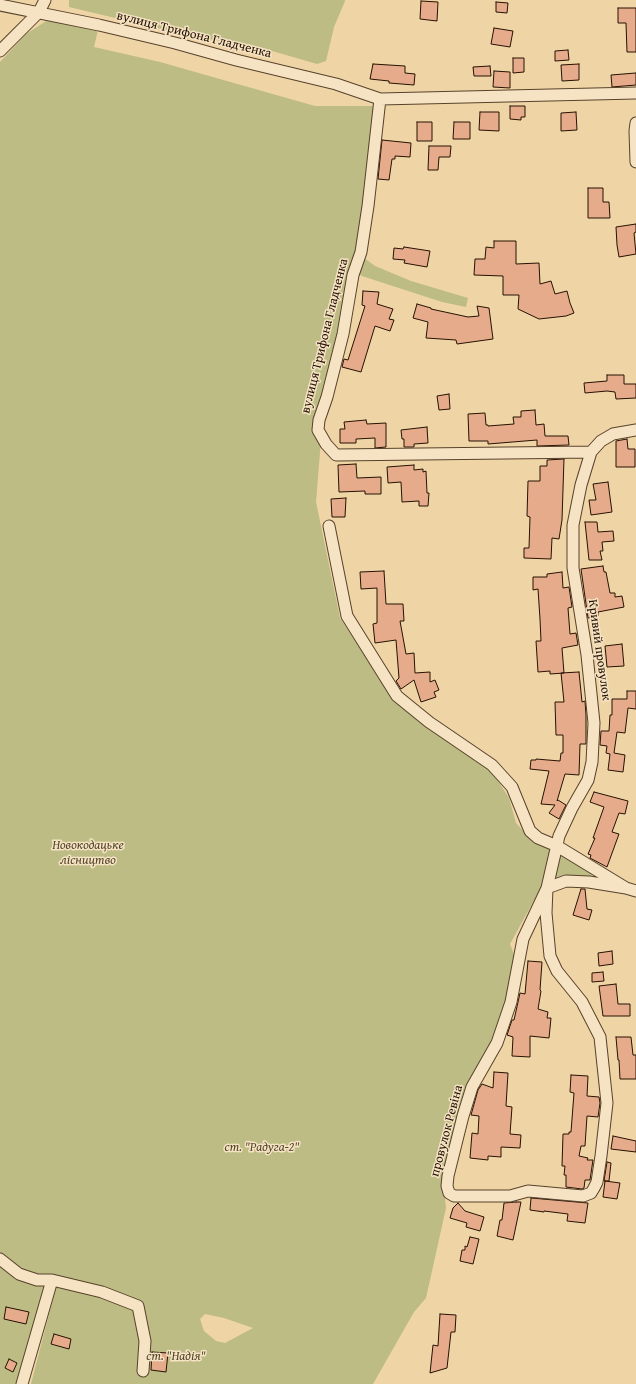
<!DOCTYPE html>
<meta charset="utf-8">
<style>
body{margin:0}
canvas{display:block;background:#efd4a5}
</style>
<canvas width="636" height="1384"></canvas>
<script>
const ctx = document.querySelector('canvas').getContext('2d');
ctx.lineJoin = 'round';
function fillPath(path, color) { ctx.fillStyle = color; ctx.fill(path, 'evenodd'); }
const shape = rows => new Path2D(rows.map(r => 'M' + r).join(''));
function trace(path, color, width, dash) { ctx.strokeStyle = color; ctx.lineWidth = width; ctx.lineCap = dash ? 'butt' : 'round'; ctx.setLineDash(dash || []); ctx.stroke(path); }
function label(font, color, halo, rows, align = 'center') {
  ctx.font = font + ' "Gentium Book Plus",serif'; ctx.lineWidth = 3; ctx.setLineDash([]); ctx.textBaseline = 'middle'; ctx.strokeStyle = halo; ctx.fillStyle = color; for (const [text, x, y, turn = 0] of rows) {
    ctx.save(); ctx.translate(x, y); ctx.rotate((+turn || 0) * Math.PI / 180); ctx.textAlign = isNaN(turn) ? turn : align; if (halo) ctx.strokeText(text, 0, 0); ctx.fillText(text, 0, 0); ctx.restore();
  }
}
fillPath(shape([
 [69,0,345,0,345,1,334,27,326,61,317,64,248,44,199,38,69,7],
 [51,18,98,30,94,47,160,62,315,106,375,106,365,206,325,391,316,502,340,618,393,699,493,773,509,798,516,823,534,843,563,853,592,871,591,879,543,884,510,944,516,960,509,999,494,1043,467,1088,444,1190,446,1208,426,1298,414,1312,373,1384,31,1384,56,1287,48,1285,16,1384,0,1384,0,62,26,34],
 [205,1314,224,1318,253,1328,225,1343,216,1341,204,1331,200,1319],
 [364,258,375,266,411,281,468,298,466,307,442,302,362,276,359,274,359,272]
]), '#bcbc84');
const building = shape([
 [421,1,438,2,437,21,420,19,421,1],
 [496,2,508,3,507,13,496,12,496,2],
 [618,8,636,8,636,52,627,52,626,23,618,23,618,8],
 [494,28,513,31,510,47,491,44,494,28],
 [568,50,569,60,555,61,555,51,568,50],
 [513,58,524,58,524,72,513,73,513,58],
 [373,64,405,66,405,73,415,74,414,85,389,83,389,81,370,79,373,64],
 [579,64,579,80,562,81,561,65,579,64],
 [490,66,491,76,474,76,473,67,490,66],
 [494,71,510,72,510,88,493,87,494,71],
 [636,73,636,85,612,87,611,75,636,73],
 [510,106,525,106,525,117,521,117,521,120,510,119,510,106],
 [480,112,499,112,499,131,479,130,480,112],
 [576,112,577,130,561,131,561,113,576,112],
 [417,122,432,122,432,141,417,141,417,122],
 [454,122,470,122,470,139,453,139,454,122],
 [382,140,411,143,410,157,395,156,395,159,392,159,389,180,378,179,382,140],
 [429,146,451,146,450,157,439,157,438,170,428,170,429,146],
 [588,188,603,188,603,202,609,202,610,218,588,218,588,188],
 [636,224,636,232,634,233,636,254,619,257,617,245,616,227,636,224],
 [494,241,516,241,516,264,539,263,540,284,551,281,555,294,567,291,570,303,574,313,566,316,539,319,518,309,519,295,503,295,503,276,474,275,475,259,485,259,486,247,494,248,494,241],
 [404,247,430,251,427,267,404,263,405,260,393,259,394,248,403,249,404,247],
 [363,291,379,292,377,304,393,309,389,319,394,320,390,331,375,326,361,372,342,367,344,359,348,360,365,306,362,305,363,291],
 [417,304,431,308,431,309,468,317,479,316,477,306,489,308,493,339,457,344,456,340,426,338,428,322,413,318,417,304],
 [607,375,624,375,624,384,636,384,636,398,616,399,615,392,607,391,585,393,584,383,607,381,607,375],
 [449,394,450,409,439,410,437,396,449,394],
 [535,410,536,425,544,424,545,436,568,436,569,445,537,446,537,440,488,444,488,441,469,441,468,414,485,413,486,425,488,425,488,426,514,424,513,417,521,417,521,411,535,410],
 [366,420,367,424,386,423,386,447,375,448,375,438,356,439,356,443,340,443,340,429,345,429,344,422,366,420],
 [427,427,428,443,414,444,414,447,404,447,404,439,402,439,401,430,427,427],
 [627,439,628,449,635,449,635,467,616,467,616,441,627,439],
 [564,459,562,520,559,539,552,538,551,559,524,558,524,548,529,548,530,517,527,516,528,481,540,481,540,466,547,466,547,460,564,459],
 [356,464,357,478,381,477,381,494,365,494,365,491,339,492,338,465,356,464],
 [414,465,414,470,423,469,423,472,426,471,427,493,429,493,428,506,419,506,419,501,402,502,401,482,388,483,387,467,414,465],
 [608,482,612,512,591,515,589,500,596,500,593,484,608,482],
 [346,498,345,517,332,517,331,499,346,498],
 [585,522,597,522,598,532,613,531,614,541,602,542,603,551,600,551,602,560,589,560,585,522],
 [603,566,604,572,606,572,610,593,615,593,615,597,622,596,624,607,598,612,598,616,588,618,581,569,603,566],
 [384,571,386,604,403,604,404,621,400,621,406,654,414,653,415,673,430,672,430,682,435,680,439,690,434,692,436,697,421,702,414,680,401,689,396,681,399,678,396,640,375,643,373,624,377,623,377,588,361,589,360,572,384,571],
 [562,572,563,588,569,587,572,607,568,608,570,634,576,633,578,645,562,648,564,673,550,674,550,671,538,672,536,641,541,641,540,619,538,589,533,590,533,577,547,577,547,574,562,572],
 [622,644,624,666,607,667,605,646,622,644],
 [579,672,582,702,585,701,586,715,586,744,580,744,579,775,565,774,557,801,558,800,566,805,559,819,549,813,555,805,541,804,549,771,530,769,531,760,536,760,536,759,560,761,561,753,563,753,563,735,556,735,555,702,564,702,561,673,579,672],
 [627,691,636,691,636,709,628,708,625,733,617,732,614,753,625,755,623,772,608,770,610,754,606,753,607,746,600,745,601,731,609,731,610,715,612,715,612,699,627,699,627,691],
 [594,792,628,801,625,814,619,813,612,832,619,834,607,867,590,858,591,855,588,854,595,838,593,838,604,807,590,802,594,792],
 [581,889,585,889,587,909,592,910,589,920,573,915,581,889],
 [612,951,613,964,599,966,598,953,612,951],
 [528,961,542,962,540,990,541,991,538,1009,548,1012,547,1018,551,1018,549,1038,530,1036,530,1057,512,1056,513,1037,507,1035,512,1020,514,1020,520,993,525,994,528,961],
 [603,972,604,981,592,982,592,973,603,972],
 [616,984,618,1004,630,1004,630,1016,603,1016,599,986,616,984],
 [616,1037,631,1037,633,1055,636,1055,636,1079,620,1079,619,1060,618,1060,616,1037],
 [494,1072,508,1073,506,1106,512,1107,510,1134,521,1135,520,1148,501,1147,501,1157,488,1156,488,1160,470,1158,472,1133,478,1134,479,1116,471,1115,478,1090,482,1084,493,1088,494,1072],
 [571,1075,588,1076,587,1096,599,1097,600,1103,598,1117,587,1116,585,1146,581,1146,579,1156,588,1158,587,1160,593,1160,590,1180,585,1180,584,1188,582,1189,566,1187,566,1175,564,1175,565,1166,562,1166,563,1134,569,1134,569,1132,571,1132,574,1093,570,1092,571,1075],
 [613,1136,636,1141,636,1152,611,1149,613,1136],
 [607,1162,611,1163,609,1181,604,1181,607,1162],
 [605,1181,620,1183,617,1199,603,1197,605,1181],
 [531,1198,588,1203,585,1223,567,1221,568,1214,544,1211,544,1212,530,1210,531,1198],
 [516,1202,521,1202,513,1240,497,1236,500,1220,502,1220,504,1203,516,1202],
 [458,1203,465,1211,484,1217,480,1231,466,1227,467,1223,450,1218,453,1208,458,1203],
 [470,1237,479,1239,473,1264,460,1261,462,1250,465,1250,465,1246,467,1247,470,1237],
 [6,1307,29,1312,26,1324,4,1319,6,1307],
 [440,1314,456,1315,455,1332,451,1332,447,1368,430,1373,433,1345,438,1346,440,1314],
 [54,1334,71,1339,69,1349,51,1344,54,1334],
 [152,1352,168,1353,166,1372,151,1370,152,1352],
 [9,1359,17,1363,13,1372,5,1368,9,1359]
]);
fillPath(building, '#e5ab8b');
trace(building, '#261202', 1);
const street = shape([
 [0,5,99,25,175,43,236,60,336,84,380,99,636,93],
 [0,51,39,12,45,0],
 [380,99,368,206,361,252,353,275,343,334,327,397,319,420,318,430,326,444,336,455,591,452],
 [636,123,635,131,636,162],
 [329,526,347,616,397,696,429,722,492,765,512,787,530,831,538,838,557,846,626,888,636,891],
 [626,888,589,882,566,881,547,888,546,913,550,956,557,971,582,1002,600,1037,607,1103,601,1156,597,1182,594,1188,591,1193,583,1196,528,1191,510,1196,454,1196,449,1193,447,1186,448,1176,463,1116,472,1087,497,1043,511,1002,523,939,547,888,559,836,572,808,588,780,592,762,594,723,587,655,573,568,573,525,581,485,591,452,601,441,613,434,636,430],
 [0,1259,19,1274,37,1280,52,1280],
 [22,1384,52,1280,102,1292,138,1306,145,1341,143,1371]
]);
trace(street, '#58422b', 13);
trace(street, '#f5e3c4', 11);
label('13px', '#261202', '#f5e3c4', [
 ["вулиця Трифона Гладченка",194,35,14],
 ["вулиця Трифона Гладченка",325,336,-76],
 ["Кривий провулок",599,650,82],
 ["провулок Ревіна",447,1131,-75]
]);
label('italic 13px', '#534529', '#f5e3c4', [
 ["Новокодацьке",88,846],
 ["лісництво",88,861],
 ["ст. \"Радуга-2\"",262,1148],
 ["ст. \"Надія\"",176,1357]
]);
</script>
